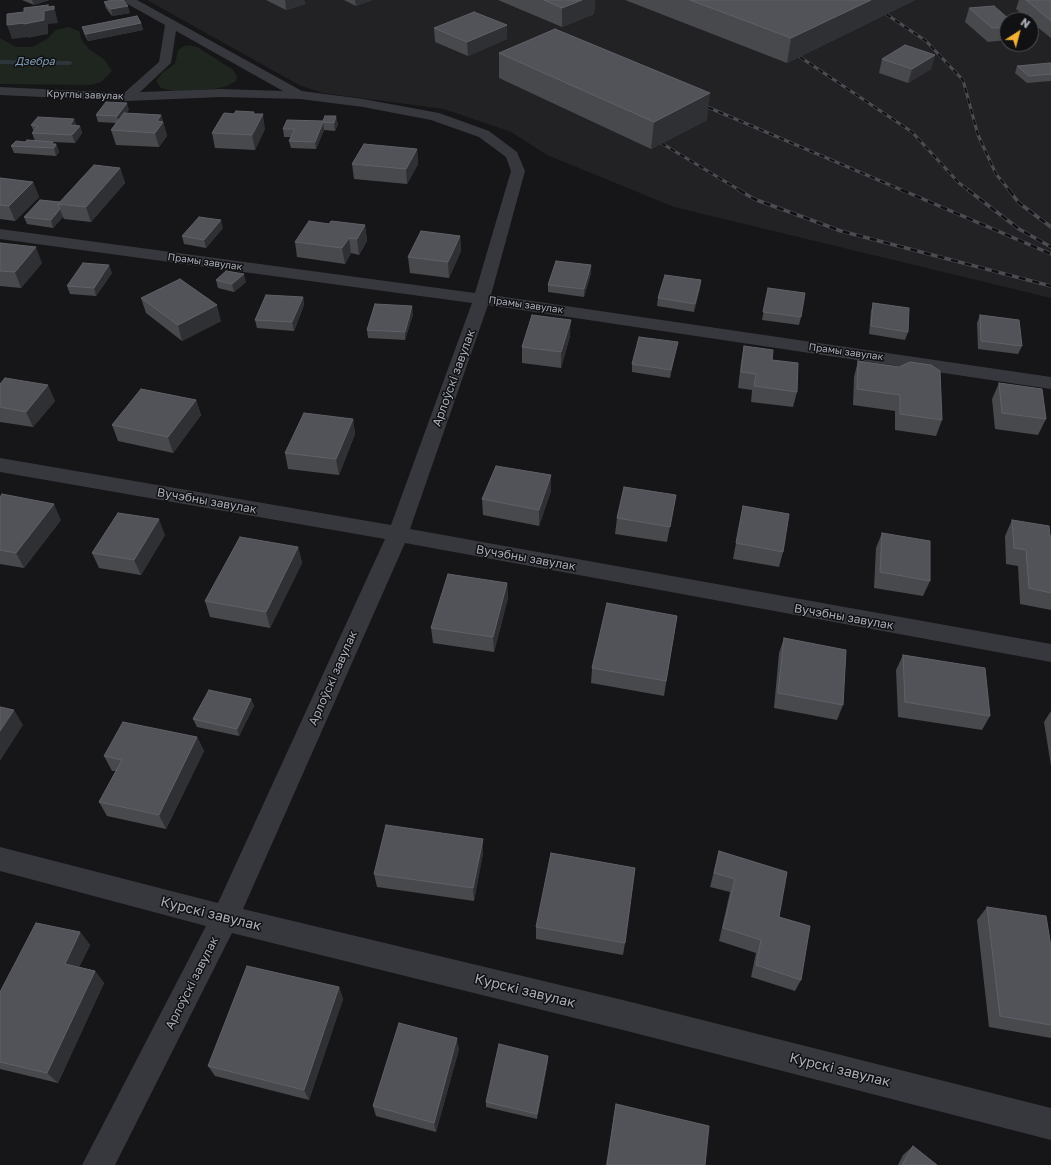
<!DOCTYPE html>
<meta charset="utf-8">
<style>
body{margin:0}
#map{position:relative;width:1051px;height:1165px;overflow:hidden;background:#161618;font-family:"Golos Text",sans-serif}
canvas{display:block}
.north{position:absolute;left:999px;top:12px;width:40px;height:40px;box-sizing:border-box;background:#111113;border:1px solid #4d4f55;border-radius:50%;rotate:36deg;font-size:11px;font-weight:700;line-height:16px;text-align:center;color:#a8adb8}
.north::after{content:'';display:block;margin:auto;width:14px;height:18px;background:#f2b134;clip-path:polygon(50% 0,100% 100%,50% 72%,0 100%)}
</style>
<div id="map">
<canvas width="1051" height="1165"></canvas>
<div class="north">N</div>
</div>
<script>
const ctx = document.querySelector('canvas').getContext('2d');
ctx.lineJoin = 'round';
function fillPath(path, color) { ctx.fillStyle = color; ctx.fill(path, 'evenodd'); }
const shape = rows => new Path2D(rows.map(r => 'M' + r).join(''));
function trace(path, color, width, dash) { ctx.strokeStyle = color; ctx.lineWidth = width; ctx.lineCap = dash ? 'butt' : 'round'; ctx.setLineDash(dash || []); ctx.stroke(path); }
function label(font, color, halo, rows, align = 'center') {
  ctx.font = font + ' "Golos Text",sans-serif'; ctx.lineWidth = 3; ctx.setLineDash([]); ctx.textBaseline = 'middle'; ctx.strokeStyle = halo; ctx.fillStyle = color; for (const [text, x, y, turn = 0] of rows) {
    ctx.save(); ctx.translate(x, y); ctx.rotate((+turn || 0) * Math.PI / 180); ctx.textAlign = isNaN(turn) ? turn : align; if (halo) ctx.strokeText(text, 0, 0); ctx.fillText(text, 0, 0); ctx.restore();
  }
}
fillPath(shape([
 [147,0,1051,0,1051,298,674,207,547,155,511,132,444,109,323,93,299,85],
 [1007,20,1031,20,1031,44,1007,44]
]), '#222225');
fillPath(shape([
 [68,27,79,31,82,41,90,50,104,59,112,71,101,82,91,85,0,84,0,38,16,47,32,47,47,39,56,30],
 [190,45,197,47,232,69,237,76,236,81,227,86,215,89,173,91,161,88,156,81,163,72,175,64,178,50,184,46]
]), '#1e261f');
fillPath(shape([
 [0,60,70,61,73,63,70,65,0,64,0,60]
]), '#2c353c');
fillPath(shape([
 [122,0,137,0,302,91,363,99,439,113,489,131,517,152,525,171,491,295,1051,377,1051,389,488,305,410,529,1051,644,1051,662,405,543,243,909,627,1001,1051,1108,1051,1140,627,1031,232,933,115,1165,82,1165,206,926,0,871,0,847,218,903,385,539,0,472,0,458,391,525,472,303,0,239,0,229,475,293,511,171,506,157,479,137,431,120,363,107,300,99,221,97,127,101,0,95,0,87,124,93,159,62,165,25,124,2,122,0],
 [176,31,283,91,221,89,140,92,171,63,176,31]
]), '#37383d');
const railFar1 = shape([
 [886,14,926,41,963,80,978,135,996,174,1010,191],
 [800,57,912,132,959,183,970,191],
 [698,103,904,191],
 [661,143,741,191]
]);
const rail = shape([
 [739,190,754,199,841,231,1051,286],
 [902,190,1051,254],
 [968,190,1019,229,1051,247],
 [1009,190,1019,203,1051,227]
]);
trace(railFar1, '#4a4c52', 3);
trace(rail, '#4a4c52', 3.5);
trace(railFar1, '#111113', 2, [5.5]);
trace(rail, '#111113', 2.5, [7]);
fillPath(shape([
 [22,0,49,0,34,5],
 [266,0,304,0,305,4,286,10],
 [344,0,372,0,356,6],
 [498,0,595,0,594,14,562,27],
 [625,0,915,0,787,63],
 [1019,0,1051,0,1051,38,1031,22,1031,20,1029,20,1016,9],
 [104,2,130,13,112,16,106,8],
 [969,8,1007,20,1007,40,988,42,965,22],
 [141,23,143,30,88,41,84,34,82,27],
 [507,25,507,39,468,56,435,42,434,28],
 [499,53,707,120,651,149,499,78],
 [935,55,931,69,908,83,879,73,882,59],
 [1051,64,1051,81,1027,83,1015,73,1017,66],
 [129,110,126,113,161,115,167,136,159,147,116,145,111,130,116,123,98,122,96,115],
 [254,112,254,114,265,129,255,150,215,148,212,133,234,114],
 [323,121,338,124,335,131,324,130,316,149,291,148,289,141,291,137,284,137,283,129],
 [31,125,80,126,82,133,75,143,53,142,54,144,56,144,59,152,56,156,14,153,11,146,25,142,35,141,32,133,34,132],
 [417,149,418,164,407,184,354,179,352,164],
 [120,168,125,183,91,222,64,219,63,217,53,228,27,224,24,217,60,202],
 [0,178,33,182,39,197,15,221,0,219],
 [329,224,365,225,367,241,359,255,351,253,345,264,297,257,295,242],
 [223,228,206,248,184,244,182,236],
 [460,236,461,251,449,278,410,273,408,257],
 [0,243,42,263,21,288,0,286],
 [591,265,591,273,584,297,548,292,548,285],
 [112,273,96,296,70,294,67,286],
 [216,280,246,282,234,292,218,288],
 [701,280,700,288,694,312,657,306,658,298],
 [768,288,801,317,799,325,762,320],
 [303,297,304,305,294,331,257,328,255,320],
 [141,298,221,321,182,341,146,313],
 [873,303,908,332,905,340,869,334,871,311],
 [413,314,405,340,368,338,367,330],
 [980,315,1022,346,1018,354,978,349,977,323],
 [570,336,561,368,522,363,522,347],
 [678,342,676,350,670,378,632,372,632,364],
 [744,346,772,360,797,392,793,407,751,402,752,390,738,388,741,362],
 [858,361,899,367,942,420,936,436,895,430,895,411,853,405,854,377],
 [999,383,1046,419,1038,435,995,429,992,399],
 [0,384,55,401,33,427,0,422],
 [196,400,201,415,173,453,118,441,112,425],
 [353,419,355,434,339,475,288,469,285,453],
 [551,475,551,491,539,526,483,515,482,499],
 [676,495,667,542,615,534,617,518],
 [0,497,61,520,24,568,0,564],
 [743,506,783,552,779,567,733,559],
 [1012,520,1051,536,1051,610,1020,604,1018,566,1006,564,1005,536],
 [882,533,930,581,923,596,874,588,876,548],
 [165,535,141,575,99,568,92,553],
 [298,547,302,563,270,628,210,617,205,601],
 [507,583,508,598,494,652,433,643,431,628],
 [677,616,664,696,591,683,592,668],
 [784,638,843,705,837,720,774,708,779,653],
 [903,655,990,716,982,730,898,717,896,670],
 [251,699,254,706,239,736,197,727,193,719],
 [1051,711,1051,766,1044,722],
 [197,737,204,751,166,829,107,816,99,802,116,771,112,771,104,756],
 [483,839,483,853,474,901,377,887,374,874],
 [719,851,779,917,801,980,795,991,751,977,756,953,719,941,730,892,710,887],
 [987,907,1051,947,1051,1038,989,1027,977,920],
 [536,927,625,943,623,955,536,939],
 [80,932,90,945,79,967,95,971,104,983,58,1083,0,1069,0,992],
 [339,987,343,999,309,1100,215,1076,208,1066],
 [459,1049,436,1132,376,1116,373,1106],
 [548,1056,548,1061,537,1119,486,1107,486,1102],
 [616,1104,705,1165,606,1165,614,1114],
 [913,1146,937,1165,898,1165,903,1155]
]), '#47494d');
fillPath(shape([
 [32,0,49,0,34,5],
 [285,0,304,0,305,4,286,10],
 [355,0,372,0,356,6],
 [582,0,595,0,594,14,562,27,562,8],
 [871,0,915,0,787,63,791,38],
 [48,5,50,10,54,6,58,23,48,24,48,34,28,38,28,37,12,39,7,25,44,11],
 [128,6,130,13,112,16,111,9],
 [141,23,143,30,88,41,86,34],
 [507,25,507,39,468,56,467,42],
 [935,55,931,69,908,83,912,69],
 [710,93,707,120,651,149,654,122],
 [127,103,129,110,119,123,117,116],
 [254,112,257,125,263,114,265,129,255,150,252,135,253,114],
 [161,115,167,136,159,147,155,133,157,121],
 [336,116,338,124,335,131,334,123],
 [74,119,77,126,70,125],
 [323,122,324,130,316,149,315,142],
 [80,126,82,133,75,143,72,135],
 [53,142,55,147,56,144,59,152,56,156,54,148,51,144],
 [417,149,418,164,407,184,406,169],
 [120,168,125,183,91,222,86,207],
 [33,182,39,197,15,221,9,206],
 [60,209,63,217,53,228,51,220],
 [221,220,223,228,206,248,204,240],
 [365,225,367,241,359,255,357,239],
 [460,236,461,251,449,278,448,262],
 [349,238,351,253,345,264,342,248],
 [36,247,42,263,21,288,15,272],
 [109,265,112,273,96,296,94,288],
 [591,265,591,273,584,297,584,289],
 [244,274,246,282,234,292,232,284],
 [701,280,700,288,694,312,695,304],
 [303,297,304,305,294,331,292,322],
 [217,305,221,321,182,341,178,325],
 [412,306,413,314,405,340,405,332],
 [571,320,570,336,561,368,561,352],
 [678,342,676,350,670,378,671,370],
 [48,385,55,401,33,427,26,412],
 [196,400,201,415,173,453,168,437],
 [353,419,355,434,339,475,336,459],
 [551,475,551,491,539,526,539,510],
 [54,504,61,520,24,568,16,553],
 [159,519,165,535,141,575,134,560],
 [298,547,302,563,270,628,266,612],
 [507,583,508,598,494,652,493,637],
 [251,699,254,706,239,736,237,729],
 [14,710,23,725,0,761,0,731],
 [197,737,204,751,166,829,159,815],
 [483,839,483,853,474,901,473,888],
 [80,932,90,945,75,976,65,964],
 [95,971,104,983,58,1083,47,1073],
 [339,987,343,999,309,1100,304,1090],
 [457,1038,459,1049,436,1132,434,1123],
 [548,1056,548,1061,537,1119,537,1114]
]), '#2f3033');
const building = shape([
 [112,0,123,0,128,6,111,9,104,2,112,0],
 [544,0,582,0,562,8,544,0],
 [690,0,871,0,791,38,690,0],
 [1026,0,1051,0,1051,21,1026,0],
 [48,5,48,7,54,6,54,9,44,11,44,20,24,24,24,23,7,25,7,14,24,12,24,8,48,5],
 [994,6,1010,20,1007,20,1007,27,992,28,969,8,994,6],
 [474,12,507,25,467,42,434,28,474,12],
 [137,16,141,23,86,34,82,27,137,16],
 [555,29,710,93,654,122,499,53,555,29],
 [905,45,935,55,912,69,882,59,905,45],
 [1050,63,1051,64,1051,74,1029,76,1017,66,1050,63],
 [106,102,127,103,117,116,96,115,106,102],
 [236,111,254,112,253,114,263,114,252,135,212,133,224,113,234,114,236,111],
 [124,113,161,115,157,121,163,122,155,133,111,130,124,113],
 [325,116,336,116,334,123,323,122,315,142,289,141,295,129,283,129,287,120,323,121,325,116],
 [38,117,74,119,70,125,80,126,72,135,32,133,38,126,31,125,38,117],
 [27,140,53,142,51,144,56,144,54,148,11,146,16,141,25,142,27,140],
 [364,144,417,149,406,169,352,164,364,144],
 [94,165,120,168,86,207,58,204,94,165],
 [0,178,33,182,9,206,0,205,0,178],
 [40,200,60,202,58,204,60,209,51,220,24,217,40,200],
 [199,217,221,220,204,240,182,236,199,217],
 [309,221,329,224,331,221,365,225,357,239,349,238,342,248,295,242,309,221],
 [421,231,460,236,448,262,408,257,421,231],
 [0,243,36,247,15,272,0,271,0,243],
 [556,261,591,265,584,289,548,285,556,261],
 [83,263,109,265,94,288,67,286,83,263],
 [226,271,244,274,232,284,216,280,226,271],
 [665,275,701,280,695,304,658,298,665,275],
 [180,279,217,305,178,325,141,298,180,279],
 [768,288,805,293,801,317,763,312,768,288],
 [266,295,303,297,292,322,255,320,266,295],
 [873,303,909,308,908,332,871,326,873,303],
 [375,304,412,306,405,332,367,330,375,304],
 [532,315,571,320,561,352,522,347,532,315],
 [980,315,1019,320,1022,346,981,341,980,315],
 [639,337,678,342,671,370,632,364,639,337],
 [744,346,773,350,772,360,798,363,797,392,754,386,756,374,741,372,744,346],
 [858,361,899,367,910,362,931,365,940,371,942,420,900,414,900,395,857,389,858,361],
 [5,378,48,385,26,412,0,407,0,384,5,378],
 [999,383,1042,389,1046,419,1002,413,999,383],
 [141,389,196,400,168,437,112,425,141,389],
 [304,413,353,419,336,459,285,453,304,413],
 [496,466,551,475,539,510,482,499,496,466],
 [624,487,676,495,670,527,617,518,624,487],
 [2,494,54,504,16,553,0,550,0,497,2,494],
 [743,506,789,514,783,552,736,543,743,506],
 [118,513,159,519,134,560,92,553,118,513],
 [1012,520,1049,526,1050,536,1051,536,1051,593,1029,588,1026,550,1014,548,1012,520],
 [882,533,930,541,930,581,880,572,882,533],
 [240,537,298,547,266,612,205,601,240,537],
 [448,574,507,583,493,637,431,628,448,574],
 [607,603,677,616,666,681,592,668,607,603],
 [784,638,846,650,843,705,778,693,784,638],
 [903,655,985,668,990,716,905,702,903,655],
 [209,690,251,699,237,729,193,719,209,690],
 [0,707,14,710,0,731,0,707],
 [123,722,197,737,159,815,99,802,122,760,104,756,123,722],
 [386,825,483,839,473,888,374,874,386,825],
 [719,851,787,872,779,917,810,926,801,980,756,965,761,940,723,928,735,879,714,873,719,851],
 [551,853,635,868,625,943,536,927,551,853],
 [987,907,1046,916,1051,947,1051,1025,1000,1016,987,907],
 [36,923,80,932,65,964,95,971,47,1073,0,1062,0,992,36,923],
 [247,966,339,987,304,1090,208,1066,247,966],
 [399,1023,457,1038,434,1123,373,1106,399,1023],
 [499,1044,548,1056,537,1114,486,1102,499,1044],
 [616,1104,709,1126,705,1165,607,1165,616,1104],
 [913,1146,937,1165,902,1165,913,1146]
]);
fillPath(building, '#525359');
trace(building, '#5f6168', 1);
label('10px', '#a8adb8', '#111113', [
 ["Круглы завулак",85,95,2],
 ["Прамы завулак",205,262,8],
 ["Прамы завулак",526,305,8],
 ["Прамы завулак",846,352,8]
]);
label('italic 11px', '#7f9bb3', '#111113', [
 ["Дзебра",35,62]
]);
label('12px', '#a8adb8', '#111113', [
 ["Арлоўскі завулак",454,378,-70],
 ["Вучэбны завулак",207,501,10],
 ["Вучэбны завулак",526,558,10],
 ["Вучэбны завулак",844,617,10],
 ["Арлоўскі завулак",333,678,-66],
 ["Арлоўскі завулак",192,983,-63]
]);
label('14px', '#a8adb8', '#111113', [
 ["Курскі завулак",211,914,14],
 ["Курскі завулак",525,991,14],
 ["Курскі завулак",840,1070,14]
]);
</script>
